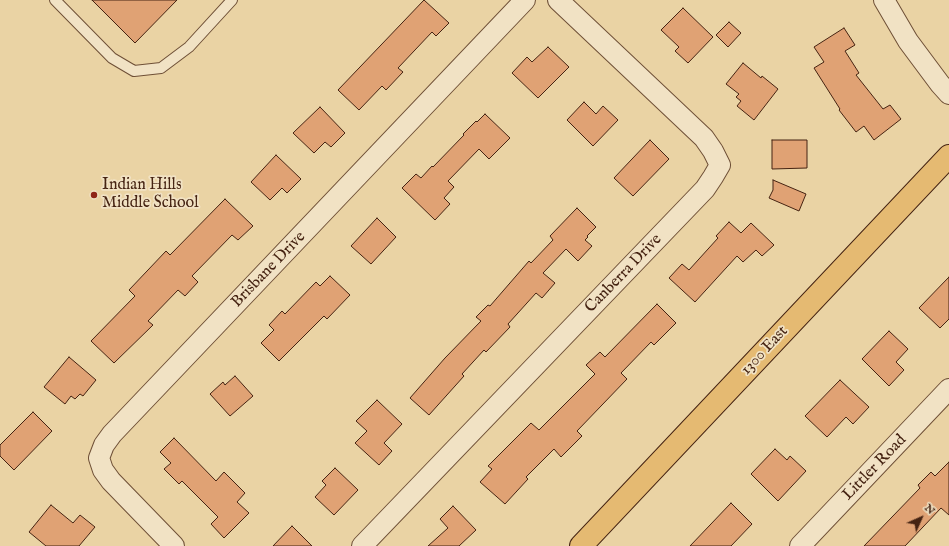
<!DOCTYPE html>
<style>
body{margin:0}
#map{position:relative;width:949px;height:546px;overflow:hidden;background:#ead3a4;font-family:"IM FELL English",serif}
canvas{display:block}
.north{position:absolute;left:901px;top:498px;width:40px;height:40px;-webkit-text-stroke:3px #f1e2c4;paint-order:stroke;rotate:45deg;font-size:11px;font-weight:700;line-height:16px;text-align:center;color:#452312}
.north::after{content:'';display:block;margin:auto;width:14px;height:18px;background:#452312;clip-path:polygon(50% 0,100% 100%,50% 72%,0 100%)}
</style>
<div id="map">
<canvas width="949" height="546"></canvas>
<div class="north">N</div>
</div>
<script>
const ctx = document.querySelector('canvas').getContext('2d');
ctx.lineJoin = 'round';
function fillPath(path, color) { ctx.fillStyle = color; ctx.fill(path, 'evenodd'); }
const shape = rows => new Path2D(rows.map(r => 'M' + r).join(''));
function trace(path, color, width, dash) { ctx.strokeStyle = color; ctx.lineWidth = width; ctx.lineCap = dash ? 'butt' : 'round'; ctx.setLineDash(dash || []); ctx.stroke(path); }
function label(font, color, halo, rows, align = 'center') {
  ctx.font = font + ' "IM FELL English",serif'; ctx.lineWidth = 3.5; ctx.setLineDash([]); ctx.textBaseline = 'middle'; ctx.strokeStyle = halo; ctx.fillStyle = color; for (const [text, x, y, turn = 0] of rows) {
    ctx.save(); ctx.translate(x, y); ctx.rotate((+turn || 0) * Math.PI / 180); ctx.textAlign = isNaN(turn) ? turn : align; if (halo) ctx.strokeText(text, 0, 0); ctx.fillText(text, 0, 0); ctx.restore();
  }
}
const building = shape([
 [92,0,177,0,135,43,92,0],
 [424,0,449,23,436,36,432,32,398,68,403,72,386,90,382,86,359,110,338,90,424,0],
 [683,8,713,37,688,63,675,51,679,47,661,30,683,8],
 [729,22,741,33,728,47,716,35,729,22],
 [844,28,855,45,845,51,859,73,856,75,883,109,890,105,901,119,874,140,864,126,856,132,839,110,840,109,814,68,824,62,814,47,844,28],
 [548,47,569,67,538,98,512,73,527,57,532,62,548,47],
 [743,63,761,78,762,76,778,89,754,120,737,106,741,101,736,97,739,94,726,84,743,63],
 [584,102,596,114,603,106,618,120,593,146,567,120,584,102],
 [320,107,345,133,331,147,325,142,314,153,293,133,320,107],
 [485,114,510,138,489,159,479,149,448,181,454,187,444,198,450,204,435,220,402,188,416,174,421,178,432,166,433,167,464,135,463,134,476,121,477,122,485,114],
 [650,140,669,159,633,196,614,178,650,140],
 [772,140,807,140,807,168,772,169,772,140],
 [276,155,301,179,287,193,282,188,270,200,251,182,276,155],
 [773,180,806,194,799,211,769,198,773,190,773,180],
 [225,199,253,226,238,240,232,235,192,276,198,282,185,296,178,290,148,321,153,325,114,363,91,341,135,296,129,290,166,251,170,255,225,199],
 [577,208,596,227,587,236,588,237,585,240,592,246,578,261,566,249,543,273,555,283,542,298,536,293,508,324,510,327,486,352,484,350,462,374,464,376,429,415,410,398,445,358,481,321,476,317,488,305,490,306,529,261,531,263,553,240,550,236,577,208],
 [377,218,396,237,371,264,351,246,377,218],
 [729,222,741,233,751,223,774,245,762,256,756,250,743,262,737,256,695,302,669,278,682,264,689,270,718,238,716,236,729,222],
 [330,276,350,295,327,319,324,316,279,361,261,343,274,330,269,325,282,311,285,314,316,282,320,286,330,276],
 [949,277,949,319,940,328,919,308,949,277],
 [657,304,676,323,654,345,651,342,621,373,627,379,577,431,582,436,561,457,554,449,526,477,528,479,505,504,480,482,492,469,488,466,531,423,539,430,595,374,586,365,600,352,605,357,657,304],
 [889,331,908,349,896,362,904,370,889,386,862,359,889,331],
 [69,357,96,380,83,396,80,394,75,399,71,396,65,404,44,387,69,357],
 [235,376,253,396,230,416,210,394,223,382,225,385,235,376],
 [840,380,869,407,853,424,846,417,827,437,805,416,840,380],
 [377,400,402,424,384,443,392,451,379,465,355,443,367,431,356,421,377,400],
 [33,412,52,431,14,470,0,456,0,445,33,412],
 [174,438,216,481,224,472,245,493,237,502,249,513,224,538,211,524,218,517,182,481,179,484,164,469,171,463,160,452,174,438],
 [775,449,787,460,790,456,806,471,778,501,751,474,775,449],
 [949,462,949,515,941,508,905,546,864,546,920,488,918,485,931,472,935,476,949,462],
 [335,468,358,490,334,515,315,497,326,485,322,481,335,468],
 [731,503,752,524,731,546,690,546,731,503],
 [51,505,73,523,80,515,95,527,79,546,46,546,29,532,51,505],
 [453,506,476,530,459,546,428,546,448,528,440,519,453,506],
 [292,526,312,546,273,546,292,526]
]);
fillPath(building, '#e0a274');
trace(building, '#452312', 1);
const service = shape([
 [55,0,112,58,134,71,161,68,189,47,232,0]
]);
const minor = shape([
 [884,0,908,41,940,84,949,94],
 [174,546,111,481,103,470,99,458,104,445,112,434,525,0],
 [362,546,705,189,713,177,720,165,713,151,704,138,558,0],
 [800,546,949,389]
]);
const primary = shape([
 [581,546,949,156]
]);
trace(service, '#6e4f36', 12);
trace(minor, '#6e4f36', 22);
trace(primary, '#452312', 24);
trace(service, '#f1e2c4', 10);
trace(minor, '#f1e2c4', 20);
trace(primary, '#e5ba72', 22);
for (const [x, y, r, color] of [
 [94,195,4,"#8f2418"]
]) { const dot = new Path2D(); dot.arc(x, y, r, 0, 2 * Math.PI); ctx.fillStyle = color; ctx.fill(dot); trace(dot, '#f1e2c4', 1.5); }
label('16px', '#452312', '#f1e2c4', [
 ["Indian Hills",102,186],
 ["Middle School",102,204]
], 'left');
label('16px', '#452312', '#f1e2c4', [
 ["Brisbane Drive",269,270,-46],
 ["Canberra Drive",624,274,-46],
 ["1300 East",765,351,-47],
 ["Littler Road",875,468,-46]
]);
</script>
